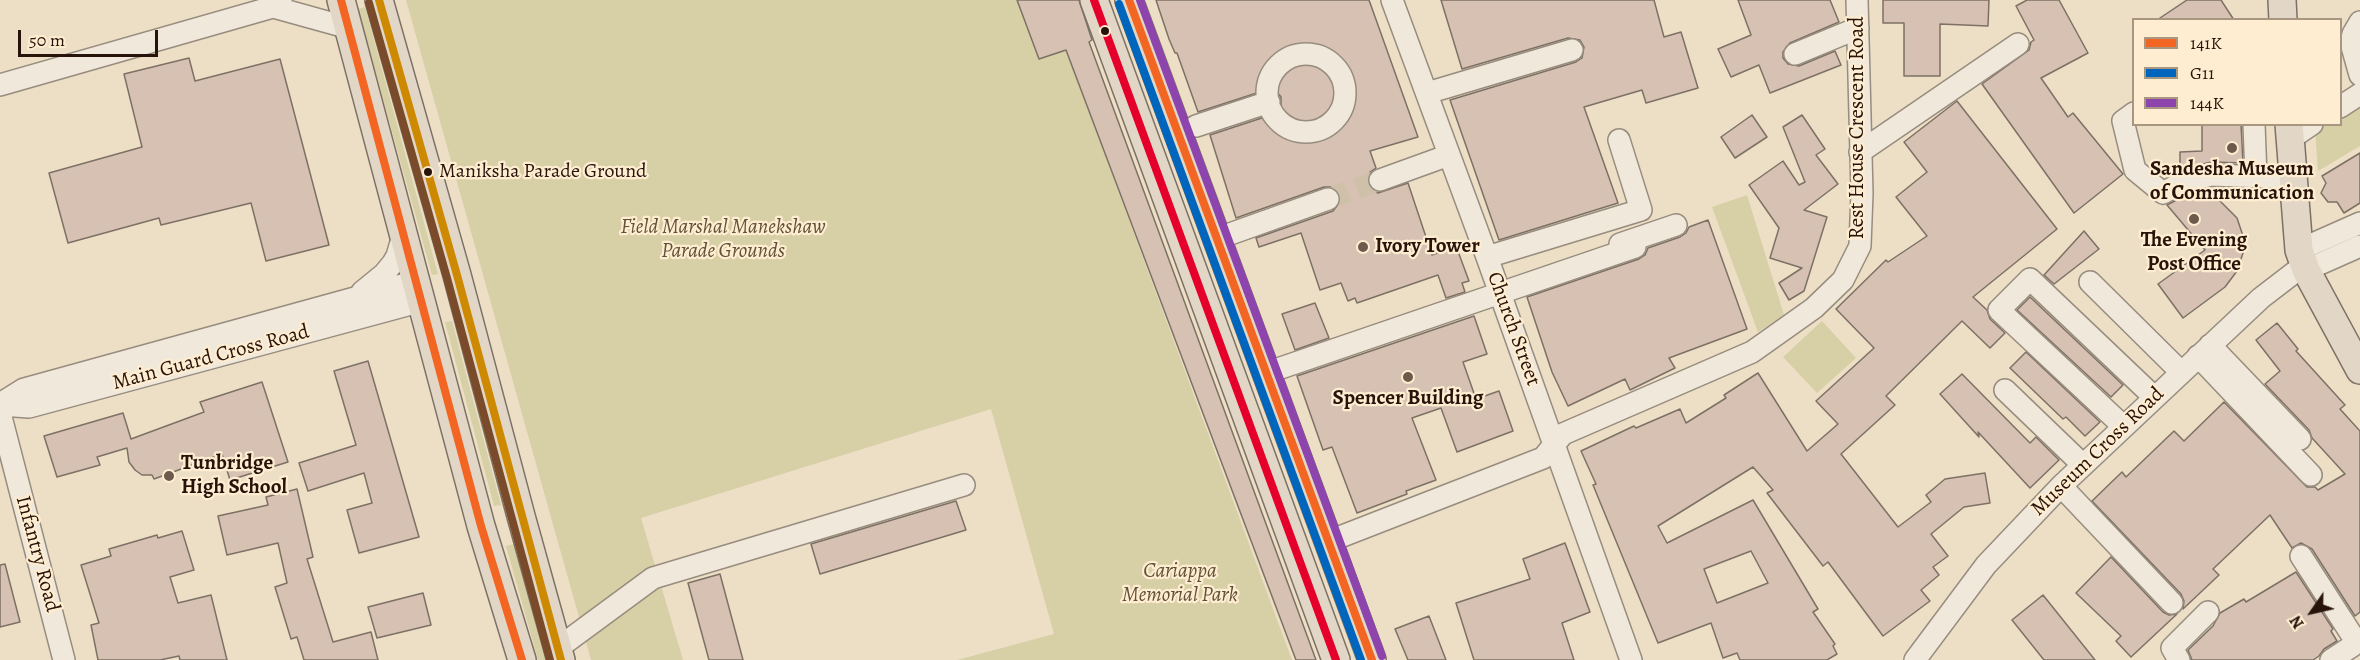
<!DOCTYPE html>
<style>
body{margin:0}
#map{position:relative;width:2360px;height:660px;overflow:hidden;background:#eddfc6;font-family:Alegreya,serif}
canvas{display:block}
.legend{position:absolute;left:2132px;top:18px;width:210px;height:108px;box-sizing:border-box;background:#feedd0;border:2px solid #a89681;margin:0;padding:8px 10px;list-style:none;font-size:18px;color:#28130b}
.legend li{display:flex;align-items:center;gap:12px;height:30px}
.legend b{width:30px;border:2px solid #a89681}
.north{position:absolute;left:2282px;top:582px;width:60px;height:60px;-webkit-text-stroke:4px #feedd0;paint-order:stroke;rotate:236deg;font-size:16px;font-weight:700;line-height:24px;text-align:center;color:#28130b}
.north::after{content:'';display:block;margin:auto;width:21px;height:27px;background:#28130b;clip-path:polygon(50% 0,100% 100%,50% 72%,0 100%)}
.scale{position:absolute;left:18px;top:30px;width:140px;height:27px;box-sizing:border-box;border:3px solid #28130b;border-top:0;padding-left:8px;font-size:18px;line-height:21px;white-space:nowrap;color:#28130b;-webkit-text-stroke:4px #feedd0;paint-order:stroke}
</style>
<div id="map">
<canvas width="2360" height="660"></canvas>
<ul class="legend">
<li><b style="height:8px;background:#f26522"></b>141K</li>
<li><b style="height:8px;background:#0065bd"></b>G11</li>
<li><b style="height:8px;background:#8e44ad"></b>144K</li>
</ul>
<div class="north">N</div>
<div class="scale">50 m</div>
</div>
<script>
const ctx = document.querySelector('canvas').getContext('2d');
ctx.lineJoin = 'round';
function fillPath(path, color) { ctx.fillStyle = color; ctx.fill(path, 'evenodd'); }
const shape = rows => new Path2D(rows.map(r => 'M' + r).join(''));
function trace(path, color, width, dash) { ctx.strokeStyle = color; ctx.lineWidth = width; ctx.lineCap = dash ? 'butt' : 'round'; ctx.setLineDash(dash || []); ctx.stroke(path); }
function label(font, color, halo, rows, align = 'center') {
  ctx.font = font + ' Alegreya,serif'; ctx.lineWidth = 4.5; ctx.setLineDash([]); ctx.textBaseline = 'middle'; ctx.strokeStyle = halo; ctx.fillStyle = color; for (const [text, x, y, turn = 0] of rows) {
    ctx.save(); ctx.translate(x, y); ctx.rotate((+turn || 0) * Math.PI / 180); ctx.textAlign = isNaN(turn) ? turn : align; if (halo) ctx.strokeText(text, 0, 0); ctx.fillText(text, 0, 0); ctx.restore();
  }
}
fillPath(shape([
 [406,0,1017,0,1039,59,1066,50,1292,660,957,660,1054,634,991,409,641,518,683,660,591,660],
 [365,7,438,274,432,275,358,9],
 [2360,100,2360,146,2318,171,2315,130,2324,125,2340,124,2341,113],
 [1747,195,1784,315,1758,332,1712,207],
 [452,321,501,505,494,506,445,322],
 [1822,321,1856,358,1817,393,1783,357],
 [514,544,546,660,538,660,506,546]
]), '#d7cfa5');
const building = shape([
 [1017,0,1079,0,1092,40,1089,42,1316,660,1296,660,1066,50,1039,59,1017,0],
 [1156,0,1369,0,1418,137,1370,151,1376,168,1370,172,1368,184,1371,189,1378,193,1408,183,1432,255,1456,246,1469,281,1462,283,1465,292,1446,298,1438,275,1357,303,1355,298,1348,301,1341,283,1320,290,1301,233,1259,247,1256,238,1333,211,1340,202,1340,194,1331,187,1324,187,1236,218,1210,135,1274,114,1281,105,1281,97,1277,92,1266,90,1198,112,1177,53,1175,53,1169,39,1156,0],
 [1441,0,1654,0,1664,37,1681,32,1698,88,1646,103,1642,90,1584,107,1618,203,1499,240,1450,100,1576,62,1582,58,1584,47,1580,40,1568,38,1462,69,1441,0],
 [1738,0,1830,0,1839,22,1790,43,1783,52,1783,58,1788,64,1799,66,1835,51,1841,65,1770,93,1759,65,1731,77,1718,49,1751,35,1738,0],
 [1883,0,1989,0,1988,26,1940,24,1940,76,1904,76,1904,23,1883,23,1883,0],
 [2027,0,2059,0,2088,53,2041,78,2068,117,2073,113,2123,174,2074,213,1982,84,2029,50,2031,42,2034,40,2016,6,2027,0],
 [2187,0,2221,0,2234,20,2157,20,2187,0],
 [189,58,195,81,280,59,329,245,266,261,251,203,161,225,159,218,68,243,49,173,142,147,124,74,189,58],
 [1957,101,2057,229,1973,297,1987,310,1990,319,2005,333,1990,348,1962,321,1886,396,1895,405,1841,454,1898,527,1931,502,1926,495,1945,479,1985,473,1990,503,1964,507,1931,534,1948,556,1933,567,1939,575,1921,590,1930,601,1883,636,1828,562,1823,566,1767,493,1773,490,1753,467,1658,526,1667,543,1753,500,1818,609,1813,612,1835,644,1833,646,1837,654,1827,660,1740,660,1737,653,1723,658,1711,623,1658,643,1593,485,1596,484,1581,451,1634,426,1636,428,1680,409,1686,423,1726,398,1724,395,1758,373,1807,451,1838,424,1816,401,1874,348,1836,309,1886,260,1888,262,1927,236,1896,197,1927,172,1904,142,1957,101],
 [1751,551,1768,583,1717,603,1704,569,1751,551],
 [1752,115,1767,137,1735,158,1721,137,1752,115],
 [1802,115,1825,149,1816,155,1838,184,1804,210,1827,217,1804,291,1789,300,1779,283,1802,268,1770,258,1779,228,1749,185,1783,161,1799,185,1805,182,1783,127,1802,115],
 [2202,124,2241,124,2243,163,2211,162,2180,170,2180,152,2202,151,2202,124],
 [2360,153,2360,203,2344,213,2337,202,2328,202,2321,193,2326,183,2322,176,2360,153],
 [2199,191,2220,201,2237,218,2244,239,2244,250,2237,271,2225,287,2183,318,2158,284,2205,250,2167,205,2188,194,2199,191],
 [1708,220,1747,329,1669,358,1675,368,1630,390,1625,379,1568,406,1552,372,1527,297,1639,259,1645,255,1648,248,1680,237,1686,233,1689,227,1708,220],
 [2084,231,2099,249,2054,284,2044,275,2084,231],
 [2030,297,2123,385,2111,397,2017,310,2030,297],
 [1315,303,1329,338,1295,350,1282,314,1315,303],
 [1474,316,1487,354,1463,362,1476,399,1499,391,1513,431,1457,452,1441,408,1412,418,1436,480,1406,491,1407,494,1357,513,1332,447,1323,450,1297,376,1474,316],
 [2277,323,2298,349,2296,351,2345,405,2340,409,2360,431,2360,612,2355,616,2312,549,2301,543,2292,548,2270,515,2213,569,2219,575,2183,609,2184,601,2181,594,2092,501,2122,472,2126,477,2174,431,2184,441,2224,402,2307,487,2315,487,2318,490,2345,474,2312,438,2309,430,2265,384,2280,371,2256,340,2277,323],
 [2026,352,2100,422,2085,436,2066,417,2063,419,2010,368,2026,352],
 [368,361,419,537,359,553,347,510,372,503,364,473,308,491,299,463,356,445,334,371,368,361],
 [1962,374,2030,443,2036,437,2059,460,2030,488,1978,432,1979,437,1940,394,1962,374],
 [262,382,288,462,230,480,222,454,154,479,152,475,142,475,135,470,129,462,127,448,97,457,100,465,57,477,44,436,123,413,131,439,204,412,200,402,262,382],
 [297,489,313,557,307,559,333,642,371,632,378,660,304,660,297,637,291,639,275,587,287,583,278,543,227,555,218,516,268,505,266,497,297,489],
 [956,501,966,530,820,574,811,544,956,501],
 [182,531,194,570,170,577,178,603,211,595,227,660,180,660,179,656,160,660,98,660,91,625,99,623,81,565,111,556,109,549,157,535,158,538,182,531],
 [1565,543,1590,612,1562,623,1574,660,1474,660,1456,603,1530,579,1523,559,1565,543],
 [2111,557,2163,612,2169,615,2177,614,2131,657,2116,641,2121,636,2076,593,2111,557],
 [5,564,20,622,0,627,0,565,5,564],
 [2296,572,2333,629,2331,631,2337,641,2324,649,2319,656,2313,660,2192,660,2188,650,2213,626,2220,613,2244,599,2246,602,2296,572],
 [720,574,743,660,709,660,688,583,720,574],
 [423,593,431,625,377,638,368,607,423,593],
 [2043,595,2095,660,2044,660,2012,620,2043,595],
 [1429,616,1446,660,1408,660,1395,629,1429,616]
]);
fillPath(building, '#d7c1b3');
trace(building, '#7c7164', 1.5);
trace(shape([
 [1328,199,1380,180]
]), '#cfc0aa', 21, [21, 10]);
const minor = shape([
 [1392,0,1487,257,1631,660],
 [273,7,349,28],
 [2360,22,2353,34,2351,43,2360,75],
 [1795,54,1858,28],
 '1267 93a39 39 0 1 1 78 0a39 39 0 1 1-78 0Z',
 [0,85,273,7,281,0],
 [1427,93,1572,50],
 [2340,107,2360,94],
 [2134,113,2123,121,2135,170,2163,193,2183,182,2211,175,2293,178],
 [2254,124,2256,177],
 [1196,126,1269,102],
 [2290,139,2312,124],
 [1860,152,2018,44],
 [1380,180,1449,155],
 [1216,239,1328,199],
 [1620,244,1676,225],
 [2299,250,2360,223],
 [1487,257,1641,210,1619,140],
 [2306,270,2360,246],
 [2090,282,2181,372],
 [362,292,384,274,393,263,397,256,404,232],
 [2210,345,2300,439],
 [2198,356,2311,475],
 [1266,373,1635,247],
 [2005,390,2083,465],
 [0,404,24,389,416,281],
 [0,405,29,407,422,301],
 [0,413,64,660],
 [2123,426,1999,310,2030,279,2154,397],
 [2061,486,2172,603],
 [1327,542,1543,458,1563,434,1752,352,1814,308,1843,280,1860,246,1862,193,1857,0],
 [2301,556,2357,643],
 [558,648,653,578,964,485],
 [1915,660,1986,565,2061,486,2261,298,2304,265],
 [2179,660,2172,648,2208,612],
 [2331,660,2360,641]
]);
const major = shape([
 [341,0,481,526,522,660],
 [379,0,457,275,521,516,561,660],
 [1094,0,1336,660],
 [1129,0,1372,660],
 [2282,0,2283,20],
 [2289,124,2299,250,2306,270,2360,370]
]);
trace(minor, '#978c7e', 24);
trace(major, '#7c7164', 30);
trace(minor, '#efe8db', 21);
trace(major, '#e2d7c6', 27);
trace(shape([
 [341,0,481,526,522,660],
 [1129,0,1372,660]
]), '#f26522', 8);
trace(shape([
 [1119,4,1361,660]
]), '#0065bd', 8);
trace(shape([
 [1140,0,1382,656]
]), '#8e44ad', 8);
trace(shape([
 [1094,0,1336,660]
]), '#e4002b', 8);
trace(shape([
 [379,0,457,275,561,660]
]), '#ce8902', 8);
trace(shape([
 [369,3,447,278,550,660]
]), '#7a4b2a', 8);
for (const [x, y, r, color] of [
 [1105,31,5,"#28130b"],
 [2232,148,6,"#6d5a4c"],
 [428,172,5,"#28130b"],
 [2194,219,6,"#6d5a4c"],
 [1363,247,6,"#6d5a4c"],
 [1408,377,6,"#6d5a4c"],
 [169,476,6,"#6d5a4c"]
]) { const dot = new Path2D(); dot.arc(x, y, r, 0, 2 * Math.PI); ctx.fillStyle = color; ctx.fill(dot); trace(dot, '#feedd0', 2); }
label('20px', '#28130b', '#feedd0', [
 ["Maniksha Parade Ground",439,172]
], 'left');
label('21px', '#28130b', '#feedd0', [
 ["Rest House Crescent Road",1858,128,-90],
 ["Church Street",1513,329,70],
 ["Main Guard Cross Road",211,358,-15],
 ["Museum Cross Road",2098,452,-44],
 ["Infantry Road",37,554,75]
]);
label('bold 21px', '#28130b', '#feedd0', [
 ["Sandesha Museum",2232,170],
 ["of Communication",2232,194],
 ["The Evening",2194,241],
 ["Post Office",2194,265],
 ["Ivory Tower",1375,247,"left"],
 ["Spencer Building",1408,399],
 ["Tunbridge",181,464,"left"],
 ["High School",181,488,"left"]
]);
label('italic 21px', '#5f5037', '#feedd0', [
 ["Field Marshal Manekshaw",723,228],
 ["Parade Grounds",723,252],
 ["Cariappa",1180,572],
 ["Memorial Park",1180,596]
]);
</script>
